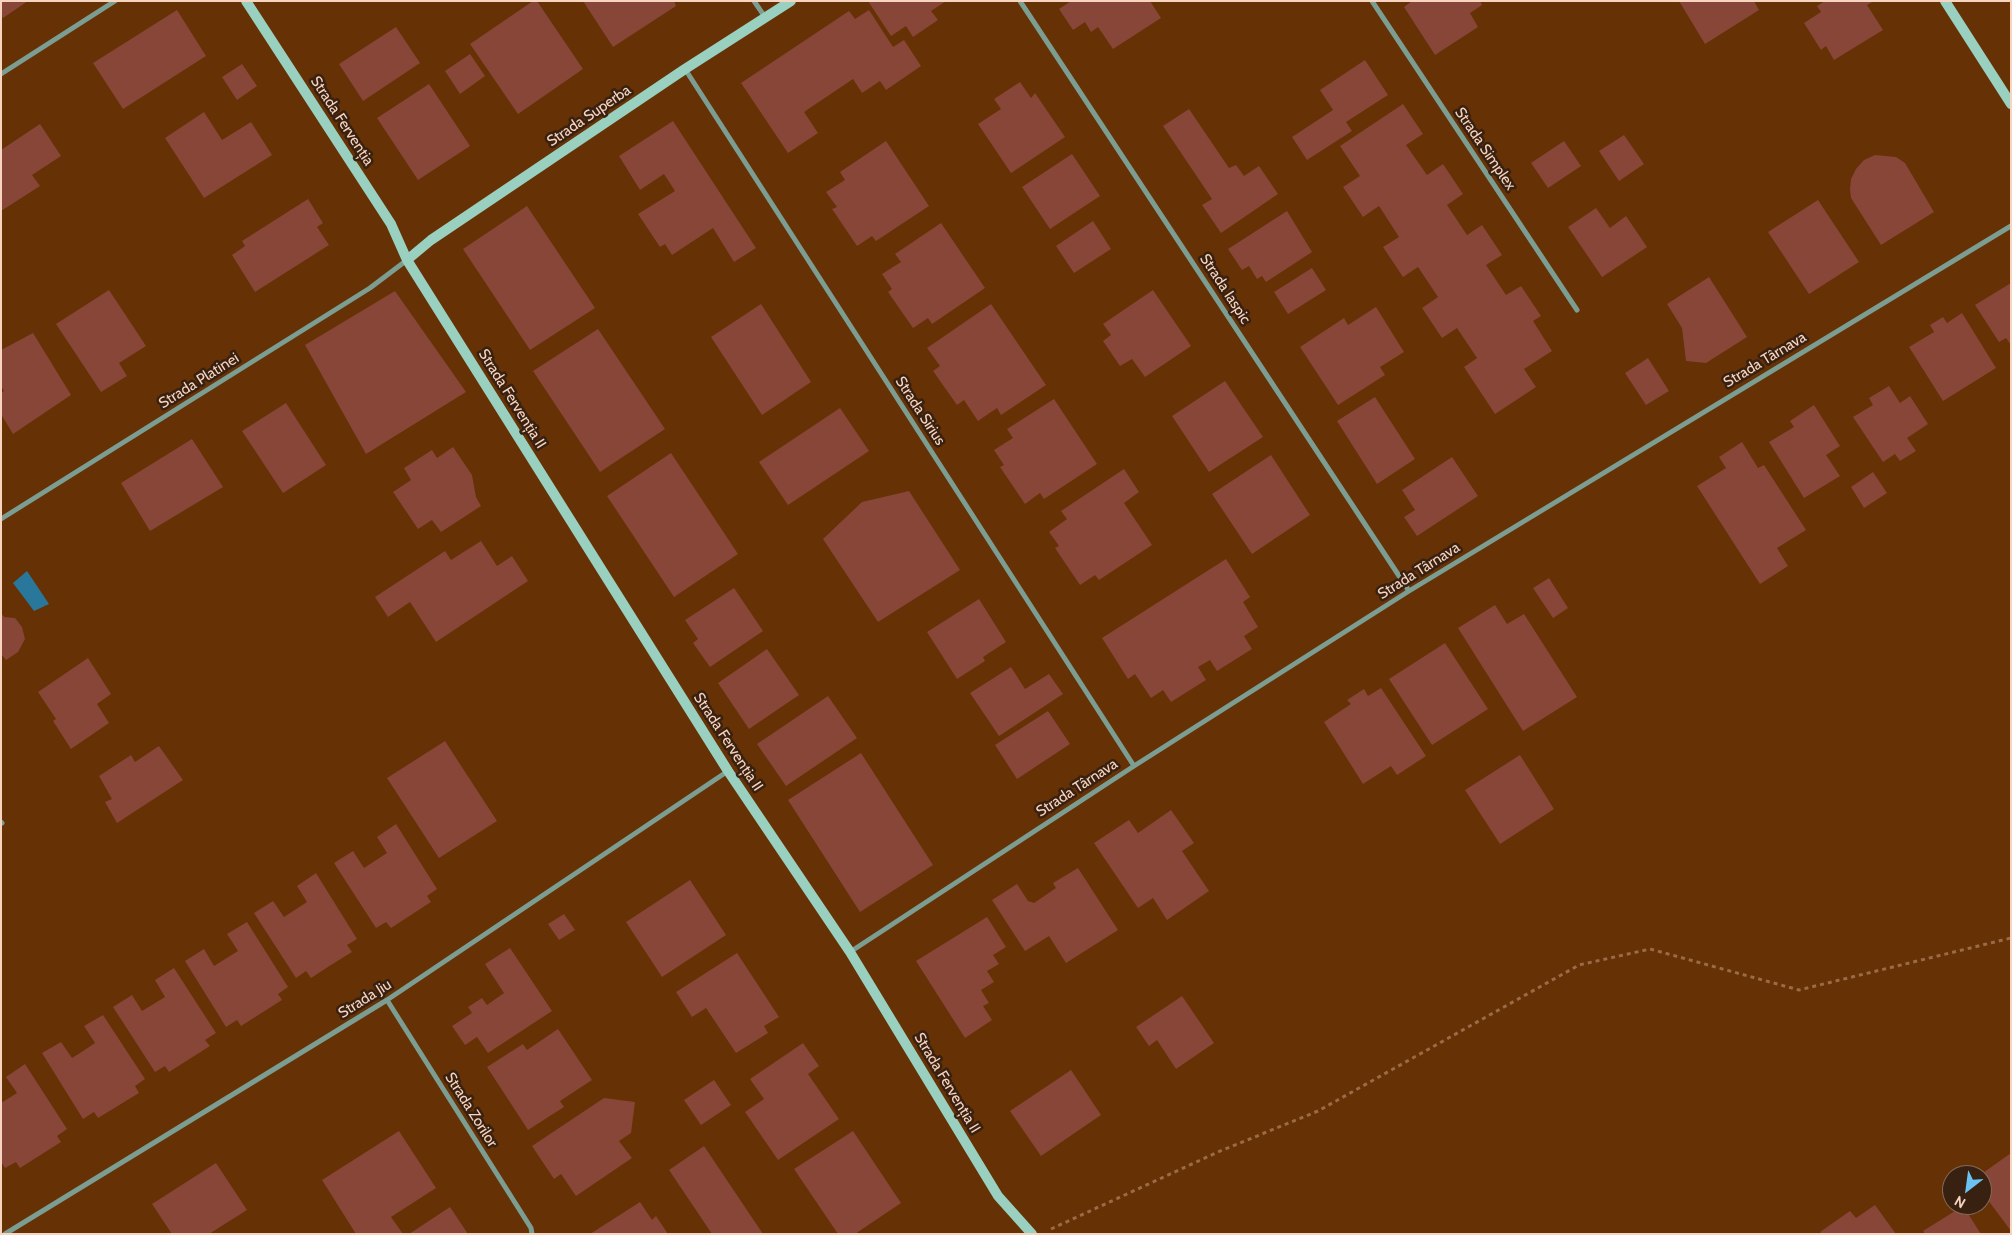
<!DOCTYPE html>
<meta charset="utf-8">
<style>
body{margin:0}
#map{position:relative;width:2012px;height:1235px;overflow:hidden;background:#663104;font-family:Cabin,sans-serif}
canvas{display:block}
.frame{position:absolute;inset:0;border:2px solid #f7d5c1;pointer-events:none}
.north{position:absolute;left:1942px;top:1165px;width:50px;height:50px;box-sizing:border-box;background:#392111;border:1px solid #856957;border-radius:50%;rotate:210deg;font-size:14px;font-weight:700;line-height:20px;text-align:center;color:#f7d5c1}
.north::after{content:'';display:block;margin:auto;width:18px;height:22px;background:#6ac3f1;clip-path:polygon(50% 0,100% 100%,50% 72%,0 100%)}
</style>
<div id="map">
<canvas width="2012" height="1235"></canvas>
<div class="frame"></div>
<div class="north">N</div>
</div>
<script>
const ctx = document.querySelector('canvas').getContext('2d');
ctx.lineJoin = 'round';
function fillPath(path, color) { ctx.fillStyle = color; ctx.fill(path, 'evenodd'); }
const shape = rows => new Path2D(rows.map(r => 'M' + r).join(''));
function trace(path, color, width, dash) { ctx.strokeStyle = color; ctx.lineWidth = width; ctx.lineCap = dash ? 'butt' : 'round'; ctx.setLineDash(dash || []); ctx.stroke(path); }
function label(font, color, halo, rows, align = 'center') {
  ctx.font = font + ' Cabin,sans-serif'; ctx.lineWidth = 5; ctx.setLineDash([]); ctx.textBaseline = 'middle'; ctx.strokeStyle = halo; ctx.fillStyle = color; for (const [text, x, y, turn = 0] of rows) {
    ctx.save(); ctx.translate(x, y); ctx.rotate((+turn || 0) * Math.PI / 180); ctx.textAlign = isNaN(turn) ? turn : align; if (halo) ctx.strokeText(text, 0, 0); ctx.fillText(text, 0, 0); ctx.restore();
  }
}
fillPath(shape([
 [27,571,49,604,34,611,13,583]
]), '#29789c');
fillPath(shape([
 [1,1,28,1,3,18,1,15],
 [533,1,537,1,583,69,518,114,470,44],
 [583,1,674,1,676,6,613,47],
 [868,1,946,1,931,11,938,20,913,37,906,26,891,36],
 [1071,1,1150,1,1161,18,1113,49,1098,27,1091,32,1085,22,1073,30,1059,9],
 [1412,1,1480,1,1482,5,1470,13,1478,27,1435,55,1404,7],
 [1679,1,1754,1,1759,10,1705,44],
 [1825,1,1874,1,1867,5,1883,30,1834,60,1826,46,1821,50,1804,23,1821,12,1817,6],
 [177,10,206,56,123,109,93,63],
 [869,10,893,47,904,40,921,66,886,90,880,81,862,93,853,79,804,112,818,133,788,153,741,83,849,11,855,19],
 [396,27,420,63,363,101,339,64],
 [470,54,485,76,460,94,445,71],
 [1365,60,1388,95,1346,122,1352,131,1307,160,1292,137,1333,110,1320,90],
 [242,64,257,86,237,100,222,77],
 [1020,82,1031,98,1035,93,1065,137,1011,173,978,124,1001,109,994,99],
 [429,84,470,146,418,180,377,118],
 [1403,104,1423,134,1406,145,1427,175,1443,164,1463,194,1447,205,1467,235,1482,225,1502,255,1486,265,1506,295,1521,286,1541,316,1533,321,1552,351,1524,369,1536,387,1495,414,1464,367,1477,358,1457,328,1442,338,1422,308,1438,297,1418,267,1403,277,1383,247,1399,237,1379,206,1363,217,1343,187,1360,176,1340,146],
 [1189,109,1229,168,1236,165,1244,176,1259,166,1278,194,1221,233,1202,205,1212,199,1163,126],
 [204,112,222,140,251,122,272,155,204,198,165,138],
 [673,121,756,248,734,262,713,228,672,255,665,244,660,247,638,214,675,191,664,174,640,190,619,156],
 [40,124,61,156,32,175,40,186,1,211,1,150],
 [1624,135,1644,164,1619,181,1599,151],
 [886,141,929,206,876,241,872,236,857,246,832,209,837,207,826,192,845,180,840,172],
 [1564,141,1581,166,1548,188,1531,163],
 [1072,154,1100,196,1050,229,1022,187],
 [1875,155,1896,157,1905,163,1934,212,1881,245,1851,198,1850,189,1851,179,1856,169,1864,160],
 [308,199,323,223,317,227,329,245,255,292,232,255,245,246,242,241],
 [1818,200,1859,262,1809,294,1768,232],
 [527,206,595,308,530,350,463,249],
 [1596,208,1610,228,1626,216,1647,247,1602,277,1568,227],
 [1287,211,1312,252,1266,282,1262,276,1257,279,1249,266,1242,270,1228,249],
 [1093,221,1111,249,1074,273,1056,246],
 [941,223,985,288,932,324,928,318,913,328,888,292,892,289,882,274,901,262,895,254],
 [1312,268,1326,290,1288,314,1274,292],
 [1709,277,1747,337,1706,363,1686,361,1682,328,1667,304],
 [2011,283,2011,345,2006,338,1999,342,1975,305],
 [109,290,146,346,119,363,127,376,101,392,56,324],
 [1153,290,1191,346,1145,377,1132,359,1120,366,1103,341,1111,335,1103,324],
 [395,291,466,392,366,454,305,345],
 [761,304,811,382,762,415,711,337],
 [991,304,1046,385,1001,415,997,408,978,421,964,400,957,405,933,371,940,366,927,348],
 [1376,307,1404,352,1380,367,1385,375,1338,405,1300,347,1344,318,1348,325],
 [1962,313,1996,368,1943,401,1909,347,1934,332,1930,325,1943,317,1947,323],
 [598,329,665,429,600,472,533,371],
 [33,333,71,395,13,434,1,414,1,393,4,391,1,386,1,350],
 [1648,358,1669,391,1646,405,1625,373],
 [1225,381,1263,437,1209,472,1172,416],
 [1889,386,1900,403,1910,396,1928,424,1907,438,1916,451,1900,461,1895,454,1883,462,1853,417,1873,405,1869,398],
 [1375,397,1415,459,1377,484,1337,421],
 [1054,399,1097,464,1044,499,1040,493,1025,504,1000,467,1004,465,994,450,1013,438,1007,429],
 [286,403,326,465,283,493,242,431],
 [1814,405,1840,446,1826,455,1840,476,1804,498,1769,442,1794,427,1790,421],
 [840,408,869,451,788,505,759,462],
 [192,439,223,487,150,531,121,483],
 [1742,442,1758,468,1764,465,1806,530,1777,548,1788,566,1760,584,1697,486,1726,468,1719,457],
 [453,447,472,475,476,497,481,506,441,532,432,520,418,529,393,492,411,480,404,468,432,450,437,458],
 [671,453,738,554,674,597,607,496],
 [1271,455,1310,515,1252,554,1212,494],
 [1452,457,1478,496,1417,536,1404,517,1415,510,1402,490],
 [1124,469,1139,492,1124,503,1152,545,1099,580,1095,575,1080,585,1055,548,1059,546,1049,532,1067,519,1061,511],
 [1873,472,1887,493,1864,508,1851,487],
 [909,491,960,570,878,622,823,539,862,502],
 [481,541,497,566,512,556,528,581,436,642,410,602,388,617,375,597,445,551,451,560],
 [1226,559,1250,597,1243,602,1258,627,1244,636,1252,649,1217,671,1210,660,1198,667,1206,680,1171,702,1163,690,1151,698,1135,674,1128,679,1102,638],
 [1549,578,1568,608,1553,618,1533,588],
 [734,588,763,631,710,667,693,643,698,639,685,620],
 [979,599,1006,642,983,657,985,661,957,679,927,632],
 [1495,605,1507,624,1524,614,1577,697,1523,731,1458,628],
 [1,613,4,617,15,618,22,627,25,639,18,652,6,660,1,654],
 [1445,643,1488,709,1432,745,1389,679],
 [767,649,799,695,749,729,718,683],
 [88,658,111,694,97,704,109,723,71,749,53,721,56,719,38,692],
 [1011,667,1025,689,1049,674,1063,694,999,736,970,693],
 [1381,688,1426,756,1397,775,1391,766,1363,784,1324,722,1351,704,1347,700,1364,689,1368,696],
 [828,696,857,738,786,786,757,744],
 [1048,711,1070,744,1017,779,995,745],
 [445,741,497,821,439,858,387,778],
 [159,746,183,780,117,823,105,802,112,799,99,776,131,755,135,762],
 [861,753,933,865,860,912,788,800],
 [1520,755,1554,809,1500,844,1465,790],
 [1171,810,1194,843,1182,851,1209,891,1167,920,1153,898,1138,908,1094,843,1129,820,1138,833],
 [396,824,437,889,427,896,431,902,391,928,386,922,376,928,334,863,353,851,364,868,387,853,377,837],
 [1078,868,1118,930,1066,963,1049,936,1025,951,992,900,1017,884,1028,901,1034,903,1056,888,1053,883],
 [316,873,357,939,347,945,352,952,331,965,311,978,306,971,296,978,254,913,273,901,284,917,307,902,297,886],
 [690,880,726,935,662,977,626,922],
 [564,914,575,930,559,940,548,924],
 [987,917,1006,947,993,955,999,964,987,971,994,982,981,990,989,1003,983,1006,992,1020,965,1038,916,961],
 [247,922,288,987,278,994,282,1000,241,1026,237,1020,226,1027,185,961,204,949,214,966,238,951,227,934],
 [510,948,552,1011,488,1053,477,1037,465,1045,452,1026,472,1013,468,1007,482,998,487,1005,504,993,485,964],
 [737,953,779,1017,764,1026,768,1033,736,1053,706,1008,692,1017,676,992],
 [174,968,216,1033,205,1040,210,1046,169,1072,165,1066,155,1072,113,1007,132,995,142,1011,165,997,155,980],
 [1182,996,1214,1043,1176,1069,1157,1040,1149,1046,1136,1027],
 [103,1015,145,1079,135,1086,139,1093,98,1118,94,1112,83,1119,42,1053,61,1042,72,1058,83,1051,95,1043,84,1026],
 [558,1029,592,1080,560,1101,564,1107,528,1130,487,1067,523,1044,527,1050],
 [803,1043,819,1066,808,1074,839,1119,778,1160,745,1112,764,1099,750,1079],
 [25,1064,67,1129,57,1136,61,1142,20,1168,16,1162,5,1168,1,1162,1,1103,17,1093,6,1077],
 [1071,1070,1101,1115,1041,1156,1010,1111],
 [714,1080,731,1105,701,1125,684,1100],
 [604,1098,635,1102,631,1133,619,1141,632,1158,576,1196,561,1174,554,1179,532,1146],
 [399,1131,436,1188,391,1217,403,1234,356,1234,322,1180],
 [853,1131,901,1203,855,1234,838,1234,794,1169],
 [704,1146,763,1234,712,1234,669,1170],
 [2011,1153,2011,1231,1982,1192,1982,1175,1980,1175],
 [216,1163,247,1210,209,1234,172,1234,152,1204],
 [640,1202,652,1220,656,1216,668,1234,590,1234],
 [1875,1205,1896,1234,1822,1234,1820,1232,1850,1211,1856,1218],
 [1963,1206,1981,1234,1925,1234,1923,1231],
 [450,1207,468,1234,409,1234]
]), '#874638');
trace(shape([
 [1051,1229,1218,1152,1318,1111,1579,965,1650,949,1799,990,2011,938]
]), '#996b47', 3, [4, 4]);
trace(shape([
 [754,1,765,17],
 [1020,1,1409,591],
 [1372,1,1577,310],
 [685,69,1134,766],
 [1,74,115,1],
 [1,519,370,288,407,260],
 [1,822,2,823],
 [850,952,1134,766,1409,591,2011,226],
 [387,1000,531,1228,532,1234],
 [5,1234,387,1000,728,771]
]), '#7b9d92', 5);
trace(shape([
 [246,1,391,224,407,260,728,771,850,952,998,1196,1032,1234],
 [1945,1,2011,104],
 [407,260,431,240,685,69,791,1]
]), '#99d0bf', 10);
label('15px', '#f7d5c1', '#392111', [
 ["Strada Superba",589,116,-34],
 ["Strada Fervenția",342,121,57],
 ["Strada Simplex",1485,149,56],
 ["Strada Iaspic",1225,289,57],
 ["Strada Târnava",1765,360,-31],
 ["Strada Platinei",199,381,-32],
 ["Strada Fervenția II",512,399,58],
 ["Strada Sirius",920,411,57],
 ["Strada Târnava",1419,571,-32],
 ["Strada Fervenția II",728,742,57],
 ["Strada Târnava",1077,788,-33],
 ["Strada Jiu",365,999,-32],
 ["Strada Fervenția II",947,1083,59],
 ["Strada Zorilor",471,1110,58]
]);
</script>
